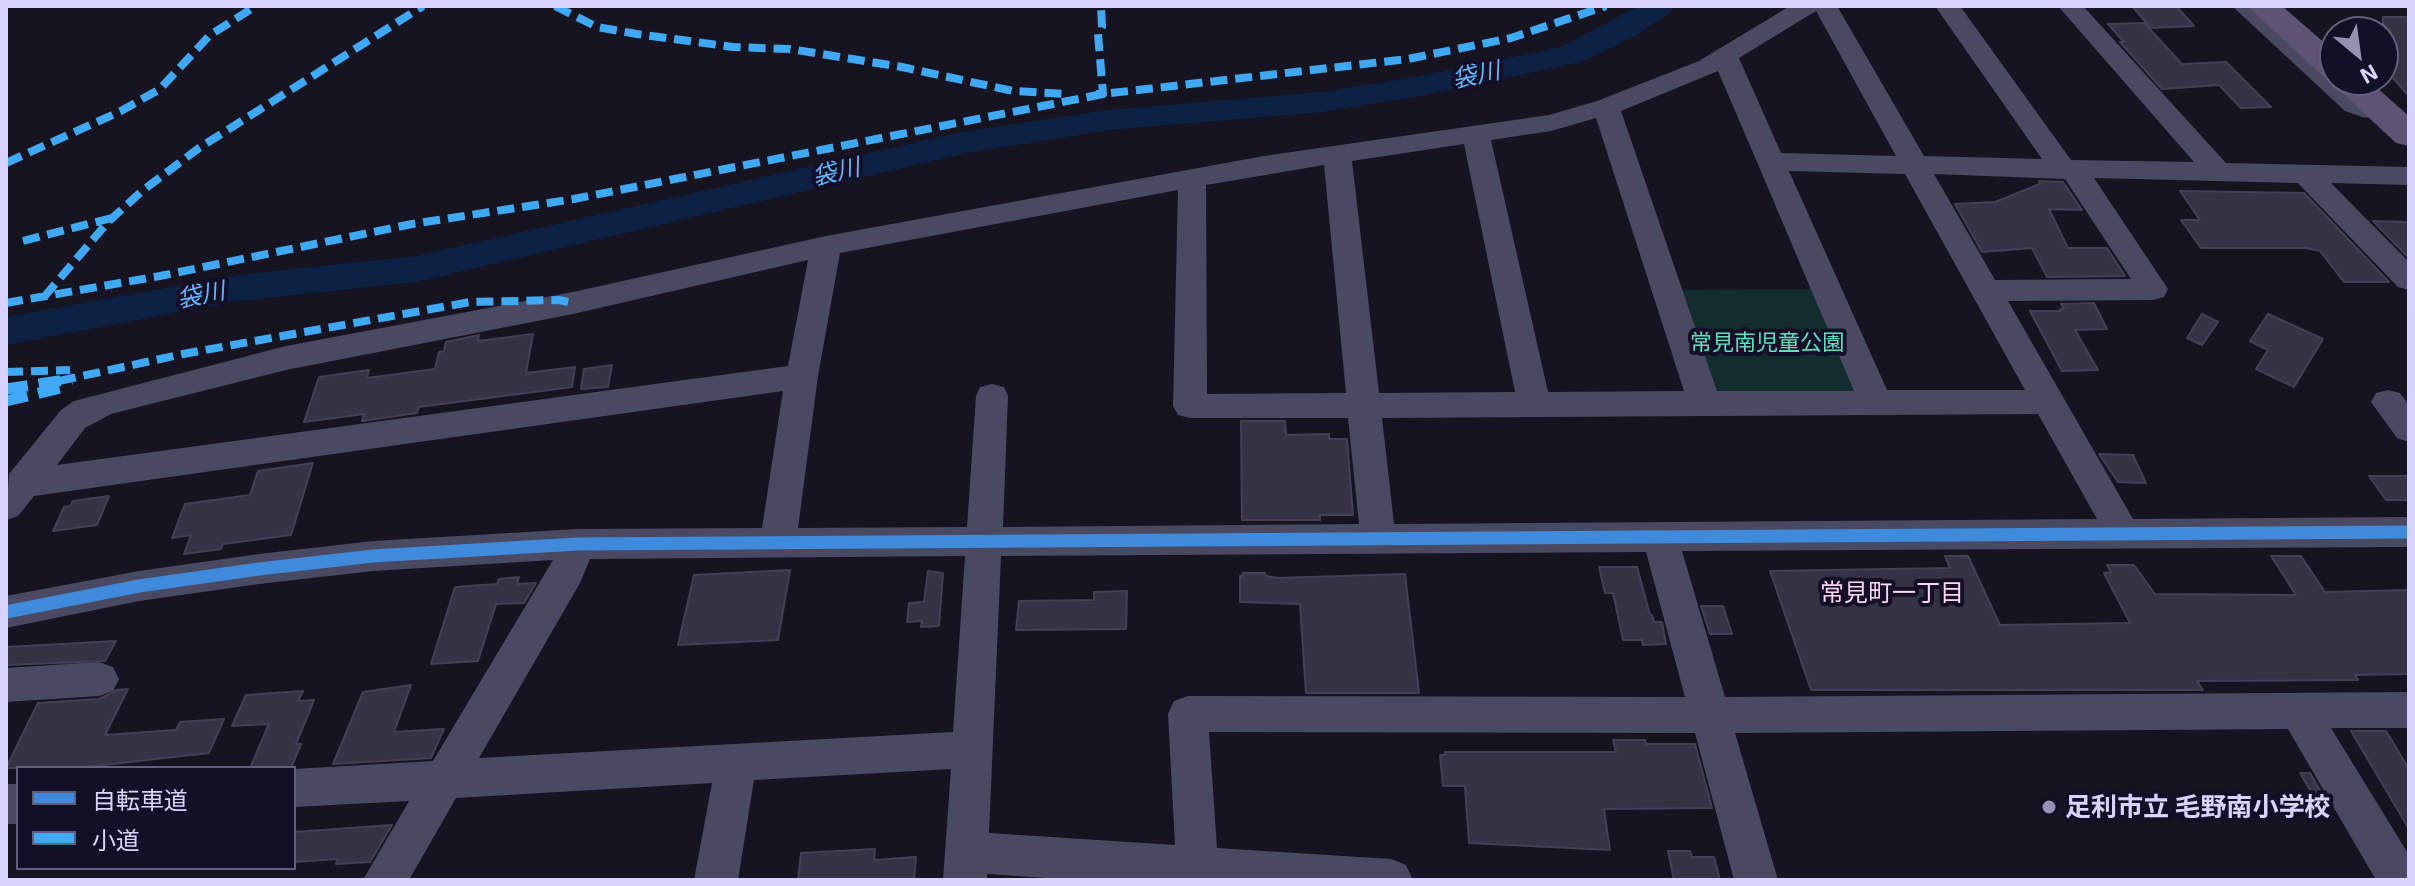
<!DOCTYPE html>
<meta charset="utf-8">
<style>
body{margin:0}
#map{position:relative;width:2415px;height:886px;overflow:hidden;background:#161421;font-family:"Exo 2","Noto Sans JP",sans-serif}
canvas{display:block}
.frame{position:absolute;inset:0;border:8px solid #d9d4ff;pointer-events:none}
.legend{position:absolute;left:16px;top:766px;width:280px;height:104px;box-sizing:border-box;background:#130f26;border:2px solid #625e7d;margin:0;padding:10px 14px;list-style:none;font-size:24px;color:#d9d4ff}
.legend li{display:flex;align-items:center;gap:16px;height:40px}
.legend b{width:40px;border:2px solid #625e7d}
.north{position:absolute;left:2319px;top:16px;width:80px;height:80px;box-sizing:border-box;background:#130f26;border:2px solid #625e7d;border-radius:50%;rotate:151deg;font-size:22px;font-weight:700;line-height:32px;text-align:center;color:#d9d4ff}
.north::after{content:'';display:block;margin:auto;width:28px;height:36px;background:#9591b1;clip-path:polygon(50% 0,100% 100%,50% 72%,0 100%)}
</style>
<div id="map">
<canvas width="2415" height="886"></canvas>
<div class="frame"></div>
<ul class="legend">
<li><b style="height:10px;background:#408adc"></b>自転車道</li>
<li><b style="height:10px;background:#3fa9f5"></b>小道</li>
</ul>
<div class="north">N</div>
</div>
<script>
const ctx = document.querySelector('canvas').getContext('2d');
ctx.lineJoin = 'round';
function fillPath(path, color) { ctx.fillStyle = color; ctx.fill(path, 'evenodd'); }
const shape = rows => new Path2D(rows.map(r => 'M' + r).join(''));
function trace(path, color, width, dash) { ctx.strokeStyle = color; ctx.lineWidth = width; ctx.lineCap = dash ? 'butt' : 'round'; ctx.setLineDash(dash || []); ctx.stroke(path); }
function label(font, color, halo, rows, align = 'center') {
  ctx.font = font + ' "Exo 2","Noto Sans JP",sans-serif'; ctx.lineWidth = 8; ctx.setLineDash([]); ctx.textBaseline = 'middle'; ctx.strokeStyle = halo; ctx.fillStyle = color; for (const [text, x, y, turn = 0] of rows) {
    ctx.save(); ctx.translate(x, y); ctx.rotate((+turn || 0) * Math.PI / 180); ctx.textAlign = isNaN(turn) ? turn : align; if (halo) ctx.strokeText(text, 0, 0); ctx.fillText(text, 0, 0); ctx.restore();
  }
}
fillPath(shape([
 [1816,289,1859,385,1850,396,1731,397,1709,386,1676,290]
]), '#132c2d');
fillPath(shape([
 [1639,6,1675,6,1671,12,1635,36,1581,62,1416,97,1322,112,1108,130,962,154,416,282,238,301,6,345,6,317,238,275,416,256,962,132,1108,110,1322,92,1416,77,1561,47,1639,6]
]), '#0d2144');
const building = shape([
 [2132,6,2176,6,2194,26,2151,28,2132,6],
 [2383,17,2409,17,2409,96,2383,67,2383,17],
 [2144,23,2182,64,2226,62,2271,107,2241,108,2219,85,2162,89,2120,42,2124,42,2108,24,2144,23],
 [2039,181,2063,182,2082,210,2049,209,2068,248,2107,248,2125,276,2047,277,2032,248,1982,252,1955,204,1995,202,2040,184,2039,181],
 [2180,191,2304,193,2389,282,2344,282,2320,251,2306,248,2201,248,2181,220,2200,220,2180,191],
 [2373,221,2409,222,2409,258,2373,221],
 [2094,303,2107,329,2075,330,2098,370,2062,371,2030,311,2061,311,2060,309,2064,309,2061,304,2094,303],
 [2202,314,2218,322,2202,345,2187,338,2202,314],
 [2268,314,2323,339,2294,387,2256,369,2268,350,2250,341,2268,314],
 [533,334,526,373,575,367,572,387,419,407,417,413,362,421,364,414,304,422,319,377,369,370,367,378,435,369,439,352,444,351,446,342,479,335,478,341,533,334],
 [612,365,608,387,581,389,584,369,612,365],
 [1241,421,1285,421,1286,435,1329,434,1329,439,1347,439,1353,515,1320,515,1320,520,1242,520,1241,421],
 [2099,454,2133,455,2146,483,2118,482,2099,454],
 [313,463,291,535,223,544,221,549,184,554,191,535,172,538,185,504,250,495,258,471,313,463],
 [2369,476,2409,476,2409,500,2386,500,2369,476],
 [109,496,97,525,53,531,64,507,70,506,73,501,109,496],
 [1945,556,1968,556,2000,625,2130,623,2104,573,2111,572,2107,565,2134,565,2155,594,2296,595,2271,556,2301,556,2325,592,2409,590,2409,674,2355,675,2358,680,2197,681,2203,690,1811,690,1770,571,1950,568,1945,556],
 [1599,567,1637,567,1650,615,1652,615,1654,622,1662,622,1666,644,1643,645,1642,640,1623,640,1613,593,1605,593,1599,567],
 [790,570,778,640,678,645,694,575,790,570],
 [928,571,943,573,939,626,921,627,922,621,907,622,909,603,924,602,928,571],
 [1243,573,1265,573,1266,576,1278,578,1405,574,1419,693,1306,693,1300,604,1240,602,1240,576,1243,576,1243,573],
 [519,577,517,584,536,583,524,603,496,604,478,661,431,664,455,587,497,584,499,579,519,577],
 [1127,591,1126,629,1016,630,1019,601,1094,600,1094,592,1127,591],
 [1701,606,1723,606,1732,634,1710,634,1701,606],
 [116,641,105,661,6,665,6,647,116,641],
 [411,685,394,732,444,729,431,758,333,764,363,692,411,685],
 [128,689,105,735,176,730,180,722,224,719,209,753,77,768,6,768,38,703,99,699,117,690,128,689],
 [303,691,298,701,314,700,296,744,301,744,291,768,250,768,269,724,232,726,246,695,303,691],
 [2351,731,2386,731,2409,769,2409,829,2351,731],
 [1613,740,1645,740,1646,744,1695,744,1712,808,1604,809,1610,850,1469,843,1465,786,1443,786,1440,755,1445,755,1445,752,1616,752,1613,740],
 [2300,773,2310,773,2327,802,2317,802,2300,773],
 [392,825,370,862,336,864,338,859,294,862,294,832,392,825],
 [875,849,874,860,916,857,914,880,798,880,801,853,875,849],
 [1668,851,1690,851,1692,857,1714,857,1720,880,1674,880,1668,851]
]);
fillPath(building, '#343243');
trace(building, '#433f54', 2);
fillPath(shape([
 [1790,6,1837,6,1924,156,2042,159,1935,6,1960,6,2071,160,2194,162,2058,6,2083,6,2226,163,2409,167,2409,185,2331,183,2409,262,2409,290,2398,287,2298,183,2094,178,2168,289,2164,297,2153,300,2008,301,2133,519,2409,517,2409,547,1682,551,1725,697,2409,692,2409,728,2331,728,2409,855,2409,880,2376,880,2288,729,1735,733,1778,880,1734,880,1695,733,1209,732,1217,848,1391,859,1406,865,1413,880,1076,880,987,874,987,880,943,880,951,769,754,780,738,880,694,880,712,783,456,798,409,880,363,880,409,801,294,807,294,769,433,761,553,560,373,571,259,584,139,601,6,628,6,596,139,571,259,554,373,541,578,529,762,528,783,391,34,496,18,516,6,520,9,474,61,410,74,401,286,346,573,292,826,236,1264,156,1549,115,1597,101,1699,61,1790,6],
 [1816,11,1896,156,1781,153,1739,58,1816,11],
 [1718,71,1757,162,1854,391,1717,391,1621,111,1718,71],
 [1596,118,1684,391,1548,392,1491,140,1551,131,1596,118],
 [1464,144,1515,392,1379,393,1352,161,1464,144],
 [1324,165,1346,393,1207,394,1206,185,1324,165],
 [1789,171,1905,174,2025,390,1887,390,1789,171],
 [1934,174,2065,179,2131,279,1995,280,1934,174],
 [1178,190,1173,406,1178,415,1190,418,1348,418,1359,524,1003,527,1008,396,1004,387,992,384,980,387,976,396,967,527,798,528,818,376,840,253,1178,190],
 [808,260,788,366,57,465,85,428,111,414,286,370,573,314,808,260],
 [2038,414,2097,519,1394,524,1382,418,2038,414],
 [1646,552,1685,697,1188,696,1174,701,1168,714,1175,845,989,833,1001,556,1646,552],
 [965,556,953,732,479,758,580,583,590,559,965,556],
 [2232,6,2259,6,2335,74,2335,80,2342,80,2363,99,2393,105,2396,111,2393,117,2383,119,2362,117,2345,111,2232,6],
 [2388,390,2400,393,2409,405,2409,442,2397,438,2371,402,2376,393,2388,390],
 [99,662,113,667,119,679,113,691,99,696,6,702,6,668,99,662],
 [6,784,18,784,18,824,6,824,6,784]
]), '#4a4962');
fillPath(shape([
 [2247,6,2282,6,2335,52,2335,80,2368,80,2409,116,2409,146,2396,143,2336,87,2332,78,2323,76,2247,6]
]), '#5e5373');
trace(shape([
 [555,6,597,27,637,34,733,47,790,49,902,67,1013,91,1068,94],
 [1096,94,1103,94,1098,34,1102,27,1101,6],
 [6,163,121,111,160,89,210,35,256,6],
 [23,241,112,218],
 [44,297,108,222,142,191,199,148,423,6],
 [6,303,160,276,412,224,574,199,1103,94,1408,59,1511,38,1606,6],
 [6,372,70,370],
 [59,381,183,354,470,302,559,300,573,303]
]), '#3fa9f5', 8, [17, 8]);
trace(shape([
 [6,389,72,379],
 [6,401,69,386]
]), '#3fa9f5', 11, [22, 11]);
trace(shape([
 [6,612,139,586,259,569,373,556,578,544,2409,532]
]), '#408adc', 13);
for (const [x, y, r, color] of [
 [2049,807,8,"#9591b1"]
]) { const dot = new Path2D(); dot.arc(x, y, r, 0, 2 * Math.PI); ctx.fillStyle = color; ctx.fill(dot); trace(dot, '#130f26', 3); }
label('22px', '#5fe0c0', '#130f26', [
 ["常見南児童公園",1767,343]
]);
label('italic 24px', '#62b6ff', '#130f26', [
 ["袋川",1476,75,-12],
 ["袋川",836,172,-13],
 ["袋川",201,295,-11]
]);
label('24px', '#ffd6f0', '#130f26', [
 ["常見町一丁目",1892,593]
]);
label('bold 26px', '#d9d4ff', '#130f26', [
 ["足利市立 毛野南小学校",2065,807]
], 'left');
</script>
